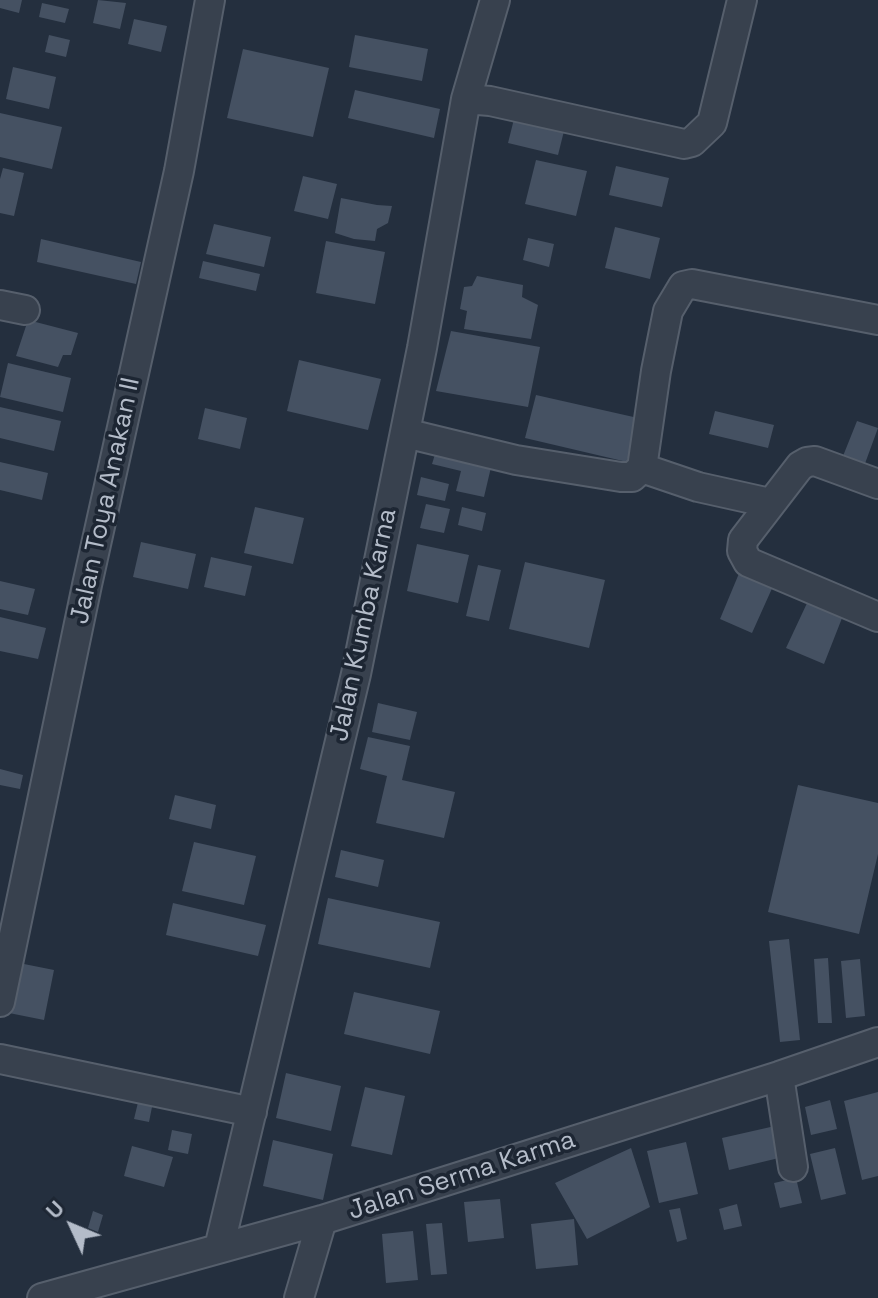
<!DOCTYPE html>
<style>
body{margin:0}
#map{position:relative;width:878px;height:1298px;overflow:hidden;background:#242f3e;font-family:"Space Grotesk",sans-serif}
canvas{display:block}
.north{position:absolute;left:32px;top:1186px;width:80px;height:80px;-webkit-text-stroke:6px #1d2633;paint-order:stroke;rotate:314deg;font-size:22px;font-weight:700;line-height:32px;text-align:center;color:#b4bcc9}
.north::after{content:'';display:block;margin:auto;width:28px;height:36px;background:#b4bcc9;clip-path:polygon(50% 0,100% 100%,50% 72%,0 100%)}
</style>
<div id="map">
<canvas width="878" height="1298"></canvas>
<div class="north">U</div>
</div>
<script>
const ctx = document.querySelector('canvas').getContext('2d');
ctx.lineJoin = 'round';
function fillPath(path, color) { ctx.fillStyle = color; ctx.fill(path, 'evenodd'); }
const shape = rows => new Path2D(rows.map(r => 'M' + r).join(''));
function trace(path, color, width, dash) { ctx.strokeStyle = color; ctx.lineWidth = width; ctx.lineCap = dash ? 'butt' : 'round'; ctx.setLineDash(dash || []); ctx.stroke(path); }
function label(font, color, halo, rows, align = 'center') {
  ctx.font = font + ' "Space Grotesk",sans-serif'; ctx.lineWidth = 7; ctx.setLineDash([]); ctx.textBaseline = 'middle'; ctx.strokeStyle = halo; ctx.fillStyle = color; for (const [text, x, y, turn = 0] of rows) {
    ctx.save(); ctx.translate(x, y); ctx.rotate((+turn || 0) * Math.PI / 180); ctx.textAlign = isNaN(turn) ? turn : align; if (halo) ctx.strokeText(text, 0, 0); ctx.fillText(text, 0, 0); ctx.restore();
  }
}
fillPath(shape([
 [0,0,22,0,19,13,0,8],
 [98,0,126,3,120,29,93,23],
 [42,3,69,9,65,23,39,17],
 [134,19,167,26,161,52,128,44],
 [49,35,70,40,66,57,45,52],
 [355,35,428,49,422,81,349,67],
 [243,49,329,68,313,137,227,118],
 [13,67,56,77,49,109,6,99],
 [355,90,440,109,434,138,348,118],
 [517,107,567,119,558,155,508,143],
 [0,113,62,127,52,169,0,157],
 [536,160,587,171,576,216,525,204],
 [616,166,669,178,662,207,609,195],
 [3,168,24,173,14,216,0,213,0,179],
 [303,176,337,184,328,219,294,211],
 [341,198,377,205,392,206,388,223,377,229,375,241,354,239,335,233],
 [214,224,271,237,264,267,206,254],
 [615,227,660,238,650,279,605,268],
 [528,238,554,244,549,267,523,260],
 [41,239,141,262,136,284,37,262],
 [326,241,385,252,375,304,316,293],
 [203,261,260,274,256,291,199,278],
 [477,276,523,285,522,297,538,305,531,339,464,329,467,311,460,309,464,287,472,286],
 [28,320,78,333,71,355,63,355,58,367,16,356],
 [451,331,540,347,528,407,436,391],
 [299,360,381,379,368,430,287,411],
 [8,363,71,378,63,412,0,397],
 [536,395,638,418,627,462,525,438],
 [0,407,61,421,54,451,0,438],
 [205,408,247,418,240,449,198,439],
 [715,411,774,425,768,448,709,434],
 [857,421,878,428,863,469,841,461],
 [436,451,492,463,484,497,456,491,461,471,432,464],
 [0,462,48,473,42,500,0,490],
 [421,477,449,484,445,501,417,495],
 [426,504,450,509,444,533,420,528],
 [255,507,304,518,293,564,244,553],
 [462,507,486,513,482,531,458,525],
 [141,542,196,554,188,589,133,577],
 [417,544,469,555,458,603,407,591],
 [211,557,252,566,245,596,204,587],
 [525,562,605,580,589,648,509,629],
 [478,565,501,570,489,621,466,616],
 [740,571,774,584,752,633,720,619],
 [0,581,35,589,28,615,0,609],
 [808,601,844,613,824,664,786,648],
 [0,617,46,628,38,659,0,651],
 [378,703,417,712,410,740,372,732],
 [368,737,410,746,402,780,455,792,444,838,376,823,387,776,360,769],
 [0,769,23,775,20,789,0,785],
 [798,785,878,803,878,854,859,934,768,912],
 [175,795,216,805,211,829,169,819],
 [194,842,256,856,244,905,182,891],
 [341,850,384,860,378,887,335,877],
 [328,898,440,922,430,968,318,944],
 [173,903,266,925,258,956,166,935],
 [789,939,800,1040,780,1042,769,941],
 [828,958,832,1023,818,1023,814,959],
 [860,959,865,1016,846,1018,841,961],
 [19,963,54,970,44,1020,9,1013],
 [354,992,440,1011,430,1054,344,1034],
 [286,1073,341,1086,331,1131,276,1118],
 [365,1087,405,1096,392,1155,351,1146],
 [878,1092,878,1176,862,1180,844,1101],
 [140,1094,154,1097,149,1122,134,1119],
 [830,1100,837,1129,811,1135,805,1107],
 [775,1126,783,1157,729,1170,722,1138],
 [172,1130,192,1134,188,1154,168,1150],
 [273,1140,333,1154,323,1200,263,1186],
 [686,1142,698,1194,659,1203,647,1151],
 [132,1146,173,1157,164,1187,124,1176],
 [631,1148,650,1207,587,1239,555,1183],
 [835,1148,846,1194,821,1200,810,1154],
 [796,1178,802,1203,780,1208,774,1183],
 [500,1199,504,1238,468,1242,464,1202],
 [737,1204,742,1226,724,1230,719,1209],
 [680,1208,687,1239,677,1242,669,1210],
 [93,1211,103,1215,98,1232,88,1228],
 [574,1219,578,1265,536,1269,531,1224],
 [442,1223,447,1274,431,1275,426,1224],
 [413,1231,418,1280,386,1283,382,1234]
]), '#455162');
const minor = shape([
 [466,99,490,101,684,144,692,142,712,123,742,0],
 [0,305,25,310],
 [405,433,516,460,621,477,632,477,642,468,656,371,668,311,683,286,692,284,878,320],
 [642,468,698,487,770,503],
 [878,484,815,461,807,462,800,466,743,540,742,551,748,562,878,617],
 [0,1002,87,585,179,171,210,0],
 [0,1059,252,1112],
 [779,1076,793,1167],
 [219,1248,356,674,422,348,466,99,495,0],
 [42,1298,322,1220,779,1076,878,1042],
 [299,1298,322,1220]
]);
trace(minor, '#565f6c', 32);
trace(minor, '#38414e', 28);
label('26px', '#b4bcc9', '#1d2633', [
 ["Jalan Toya Anakan II",106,501,-78],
 ["Jalan Kumba Karna",364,625,-78],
 ["Jalan Serma Karma",462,1176,-18]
]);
</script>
